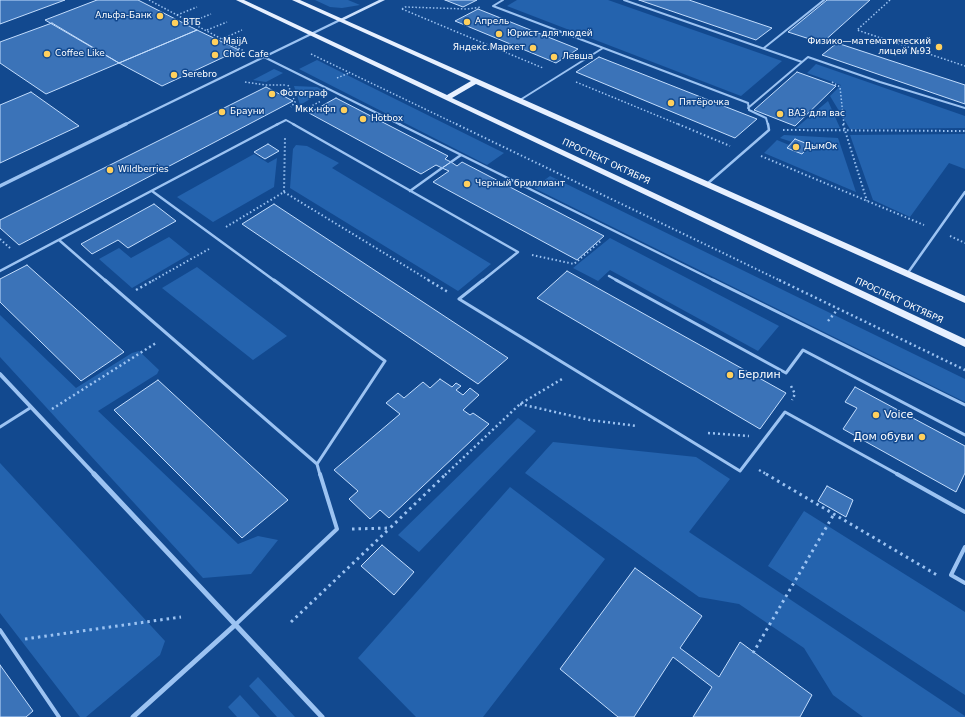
<!DOCTYPE html>
<meta charset="utf-8">
<style>
body{margin:0}
canvas{display:block;background:#12498f}
</style>
<canvas width="965" height="717"></canvas>
<script>
const ctx = document.querySelector('canvas').getContext('2d');
ctx.lineJoin = 'round';
function fillPath(path, color) { ctx.fillStyle = color; ctx.fill(path, 'evenodd'); }
const shape = rows => new Path2D(rows.map(r => 'M' + r).join(''));
function trace(path, color, width, dash) { ctx.strokeStyle = color; ctx.lineWidth = width; ctx.lineCap = dash ? 'butt' : 'round'; ctx.setLineDash(dash || []); ctx.stroke(path); }
function label(font, color, halo, rows, align = 'center') {
  ctx.font = font + ' "DejaVu Sans",sans-serif'; ctx.lineWidth = 3; ctx.setLineDash([]); ctx.textBaseline = 'middle'; ctx.strokeStyle = halo; ctx.fillStyle = color; for (const [text, x, y, turn = 0] of rows) {
    ctx.save(); ctx.translate(x, y); ctx.rotate((+turn || 0) * Math.PI / 180); ctx.textAlign = isNaN(turn) ? turn : align; if (halo) ctx.strokeText(text, 0, 0); ctx.fillText(text, 0, 0); ctx.restore();
  }
}
fillPath(shape([
 [315,0,348,0,360,5,342,8,330,7],
 [517,0,608,0,782,61,741,96,507,6],
 [317,60,363,83,504,153,487,165,299,69],
 [816,64,965,116,965,128,850,129,830,96,841,85,807,73],
 [274,69,283,73,266,82,253,80],
 [294,86,317,87,324,91,300,105],
 [828,101,840,128,796,128],
 [965,134,965,169,949,163,910,217,873,200,850,135],
 [784,135,838,138,856,192,764,153,777,140,789,145,787,148,802,154,810,146,792,142,780,138],
 [296,145,307,146,339,163,332,168,491,264,458,291,290,188,293,149],
 [254,154,268,163,277,158,274,187,213,222,177,197],
 [550,176,965,379,965,402,534,188],
 [169,237,190,254,132,288,99,259,119,248,131,258],
 [610,238,779,326,758,351,610,270,598,281,573,268],
 [197,267,241,301,287,336,253,360,162,288],
 [0,315,76,388,132,353,139,351,159,370,157,374,98,411,238,544,258,536,278,540,251,574,203,578,0,357],
 [518,418,536,431,419,552,398,535],
 [553,442,696,457,730,479,689,532,965,716,965,717,863,717,833,695,804,648,739,604,699,597,525,473],
 [0,463,165,641,160,655,86,717,80,717,0,613],
 [510,487,605,559,483,717,416,717,358,658],
 [804,511,965,612,965,695,768,566],
 [258,677,295,717,277,717,249,686],
 [240,695,260,717,237,717,228,707]
]), '#2463ae');
const building = shape([
 [0,0,65,0,0,24,0,0],
 [97,0,138,0,197,30,119,63,45,20,97,0],
 [445,0,477,0,463,7,445,0],
 [639,0,689,0,772,28,756,40,639,0],
 [827,0,870,0,822,43,788,32,827,0],
 [478,9,578,49,556,63,455,21,478,9],
 [52,23,119,63,46,94,0,63,0,42,52,23],
 [197,30,239,50,162,86,119,63,197,30],
 [837,43,965,85,965,104,822,55,837,43],
 [599,57,716,103,757,119,735,138,576,72,599,57],
 [797,72,836,86,795,126,754,110,797,72],
 [266,87,293,101,19,245,0,228,0,220,266,87],
 [31,92,79,126,0,163,0,105,31,92],
 [336,98,448,156,445,159,451,162,442,168,436,165,421,174,309,113,336,98],
 [795,139,810,145,802,154,787,148,795,139],
 [268,144,279,151,265,159,254,152,268,144],
 [451,162,457,166,462,162,604,236,577,260,433,182,449,171,442,168,451,162],
 [154,204,176,221,128,248,118,240,92,254,81,244,154,204],
 [274,204,508,358,478,384,242,224,274,204],
 [27,265,124,352,81,381,0,302,0,279,27,265],
 [567,271,786,393,760,429,537,298,567,271],
 [440,379,452,387,456,383,461,386,456,390,463,395,470,388,479,395,463,410,470,415,473,413,489,424,389,518,380,510,370,519,349,499,358,491,334,470,400,414,386,403,398,393,404,398,423,382,430,388,440,379],
 [158,380,288,500,242,538,114,410,158,380],
 [855,387,965,446,965,473,956,492,843,429,857,408,845,402,855,387],
 [827,486,853,500,846,517,818,501,827,486],
 [382,545,414,572,394,595,361,566,382,545],
 [635,568,702,616,680,648,719,677,740,642,812,695,800,717,693,717,712,687,673,657,634,717,618,717,560,669,635,568],
 [0,665,33,711,26,717,0,717,0,665]
]);
fillPath(building, '#3b73b8');
trace(building, '#c3ddfd', 1);
trace(shape([
 [149,0,244,51],
 [890,0,857,30,965,66],
 [402,9,543,68],
 [402,9,405,7,467,9,481,7],
 [177,15,197,7],
 [191,22,211,14],
 [207,30,227,22],
 [222,39,242,30],
 [311,54,458,125],
 [337,78,349,73],
 [245,82,265,85,286,85],
 [576,82,680,125],
 [832,82,840,87,844,125],
 [288,85,295,102,291,107],
 [300,112,321,101]
]), '#9cc3f2', 1.5, [1.5, 2]);
trace(shape([
 [456,124,781,281],
 [678,124,730,146],
 [843,124,867,201],
 [783,130,965,131],
 [761,156,924,225],
 [284,192,430,281],
 [226,227,284,192,285,137],
 [950,236,965,243],
 [0,239,11,249],
 [532,255,574,264,602,240],
 [152,281,209,249]
]), '#9cc3f2', 2, [1.5, 2.5]);
trace(shape([
 [428,280,448,292],
 [779,280,965,370],
 [136,290,154,280],
 [828,321,838,309],
 [791,386,795,394,792,400],
 [520,404,590,420,637,426],
 [52,409,156,343],
 [708,433,749,436],
 [759,470,768,475],
 [445,475,520,404,562,379]
]), '#9cc3f2', 2.5, [2, 3]);
trace(shape([
 [766,474,937,575],
 [352,529,390,528,446,474],
 [291,622,389,529],
 [25,639,181,617],
 [753,653,834,514]
]), '#9cc3f2', 3, [2.5, 4]);
trace(shape([
 [503,0,493,6,748,103,749,110,766,118,768,125],
 [624,0,802,62],
 [764,48,824,0],
 [264,57,401,125],
 [520,100,603,48],
 [748,108,808,57,880,82,965,108],
 [276,125,286,120,295,125]
]), '#9cc3f2', 2);
trace(shape([
 [293,124,518,252,482,281],
 [399,124,715,281],
 [451,162,461,155],
 [707,184,769,130,768,124],
 [152,191,275,281],
 [410,191,442,168],
 [59,240,106,281],
 [0,271,278,124],
 [907,274,965,192],
 [609,276,618,281]
]), '#9cc3f2', 2.5);
trace(shape([
 [105,280,317,464,320,475],
 [274,280,385,361,317,464],
 [483,280,459,299,740,471,785,412,899,475],
 [616,280,786,373,803,350,965,435],
 [713,280,965,405],
 [0,427,30,408]
]), '#9cc3f2', 3);
trace(shape([
 [897,474,965,512],
 [965,547,951,575,965,583],
 [235,625,337,529,320,474],
 [0,630,59,717]
]), '#9cc3f2', 4);
trace(shape([
 [124,125,340,20]
]), '#9cc3f2', 2.5);
trace(shape([
 [0,186,126,124]
]), '#9cc3f2', 3.5);
trace(shape([
 [0,374,95,475]
]), '#9cc3f2', 4);
trace(shape([
 [94,474,322,717],
 [133,717,235,625]
]), '#9cc3f2', 5);
fillPath(shape([
 [379,0,385,0,342,21,338,20,379,0]
]), '#cbe0fc');
fillPath(shape([
 [236,0,244,0,447,95,471,81,292,0,300,0,965,296,965,303,476,84,452,98,965,339,965,347,236,0]
]), '#e7f0ff');
for (const [x, y, r, color] of [
 [160,16,4,"#ffd05d"],
 [467,22,4,"#ffd05d"],
 [175,23,4,"#ffd05d"],
 [499,34,4,"#ffd05d"],
 [215,42,4,"#ffd05d"],
 [939,47,4,"#ffd05d"],
 [533,48,4,"#ffd05d"],
 [47,54,4,"#ffd05d"],
 [215,55,4,"#ffd05d"],
 [554,57,4,"#ffd05d"],
 [174,75,4,"#ffd05d"],
 [272,94,4,"#ffd05d"],
 [671,103,4,"#ffd05d"],
 [344,110,4,"#ffd05d"],
 [222,112,4,"#ffd05d"],
 [780,114,4,"#ffd05d"],
 [363,119,4,"#ffd05d"],
 [796,147,4,"#ffd05d"],
 [110,170,4,"#ffd05d"],
 [467,184,4,"#ffd05d"],
 [730,375,4,"#ffd05d"],
 [876,415,4,"#ffd05d"],
 [922,437,4,"#ffd05d"]
]) { const dot = new Path2D(); dot.arc(x, y, r, 0, 2 * Math.PI); ctx.fillStyle = color; ctx.fill(dot); trace(dot, '#12498f', 1.5); }
label('9px', '#fff', '#12498f', [
 ["Альфа-Банк",152,16,"right"],
 ["Апрель",475,22],
 ["ВТБ",183,23],
 ["Юрист для людей",507,34],
 ["MaijA",223,42],
 ["Физико—математический",931,42,"right"],
 ["лицей №93",931,52,"right"],
 ["Яндекс.Маркет",525,48,"right"],
 ["Coffee Like",55,54],
 ["Choc Cafe",223,55],
 ["Левша",562,57],
 ["Serebro",182,75],
 ["Фотограф",280,94],
 ["Пятёрочка",679,103],
 ["Мкк нфп",336,110,"right"],
 ["Брауни",230,112],
 ["ВАЗ для вас",788,114],
 ["Hotbox",371,119],
 ["ДымОк",804,147],
 ["Wildberries",118,170],
 ["Черный бриллиант",475,184]
], 'left');
label('9px', '#fff', '#12498f', [
 ["ПРОСПЕКТ ОКТЯБРЯ",606,162,25],
 ["ПРОСПЕКТ ОКТЯБРЯ",899,301,25]
]);
label('11px', '#fff', '#12498f', [
 ["Берлин",738,375],
 ["Voice",884,415],
 ["Дом обуви",914,437,"right"]
], 'left');
</script>
